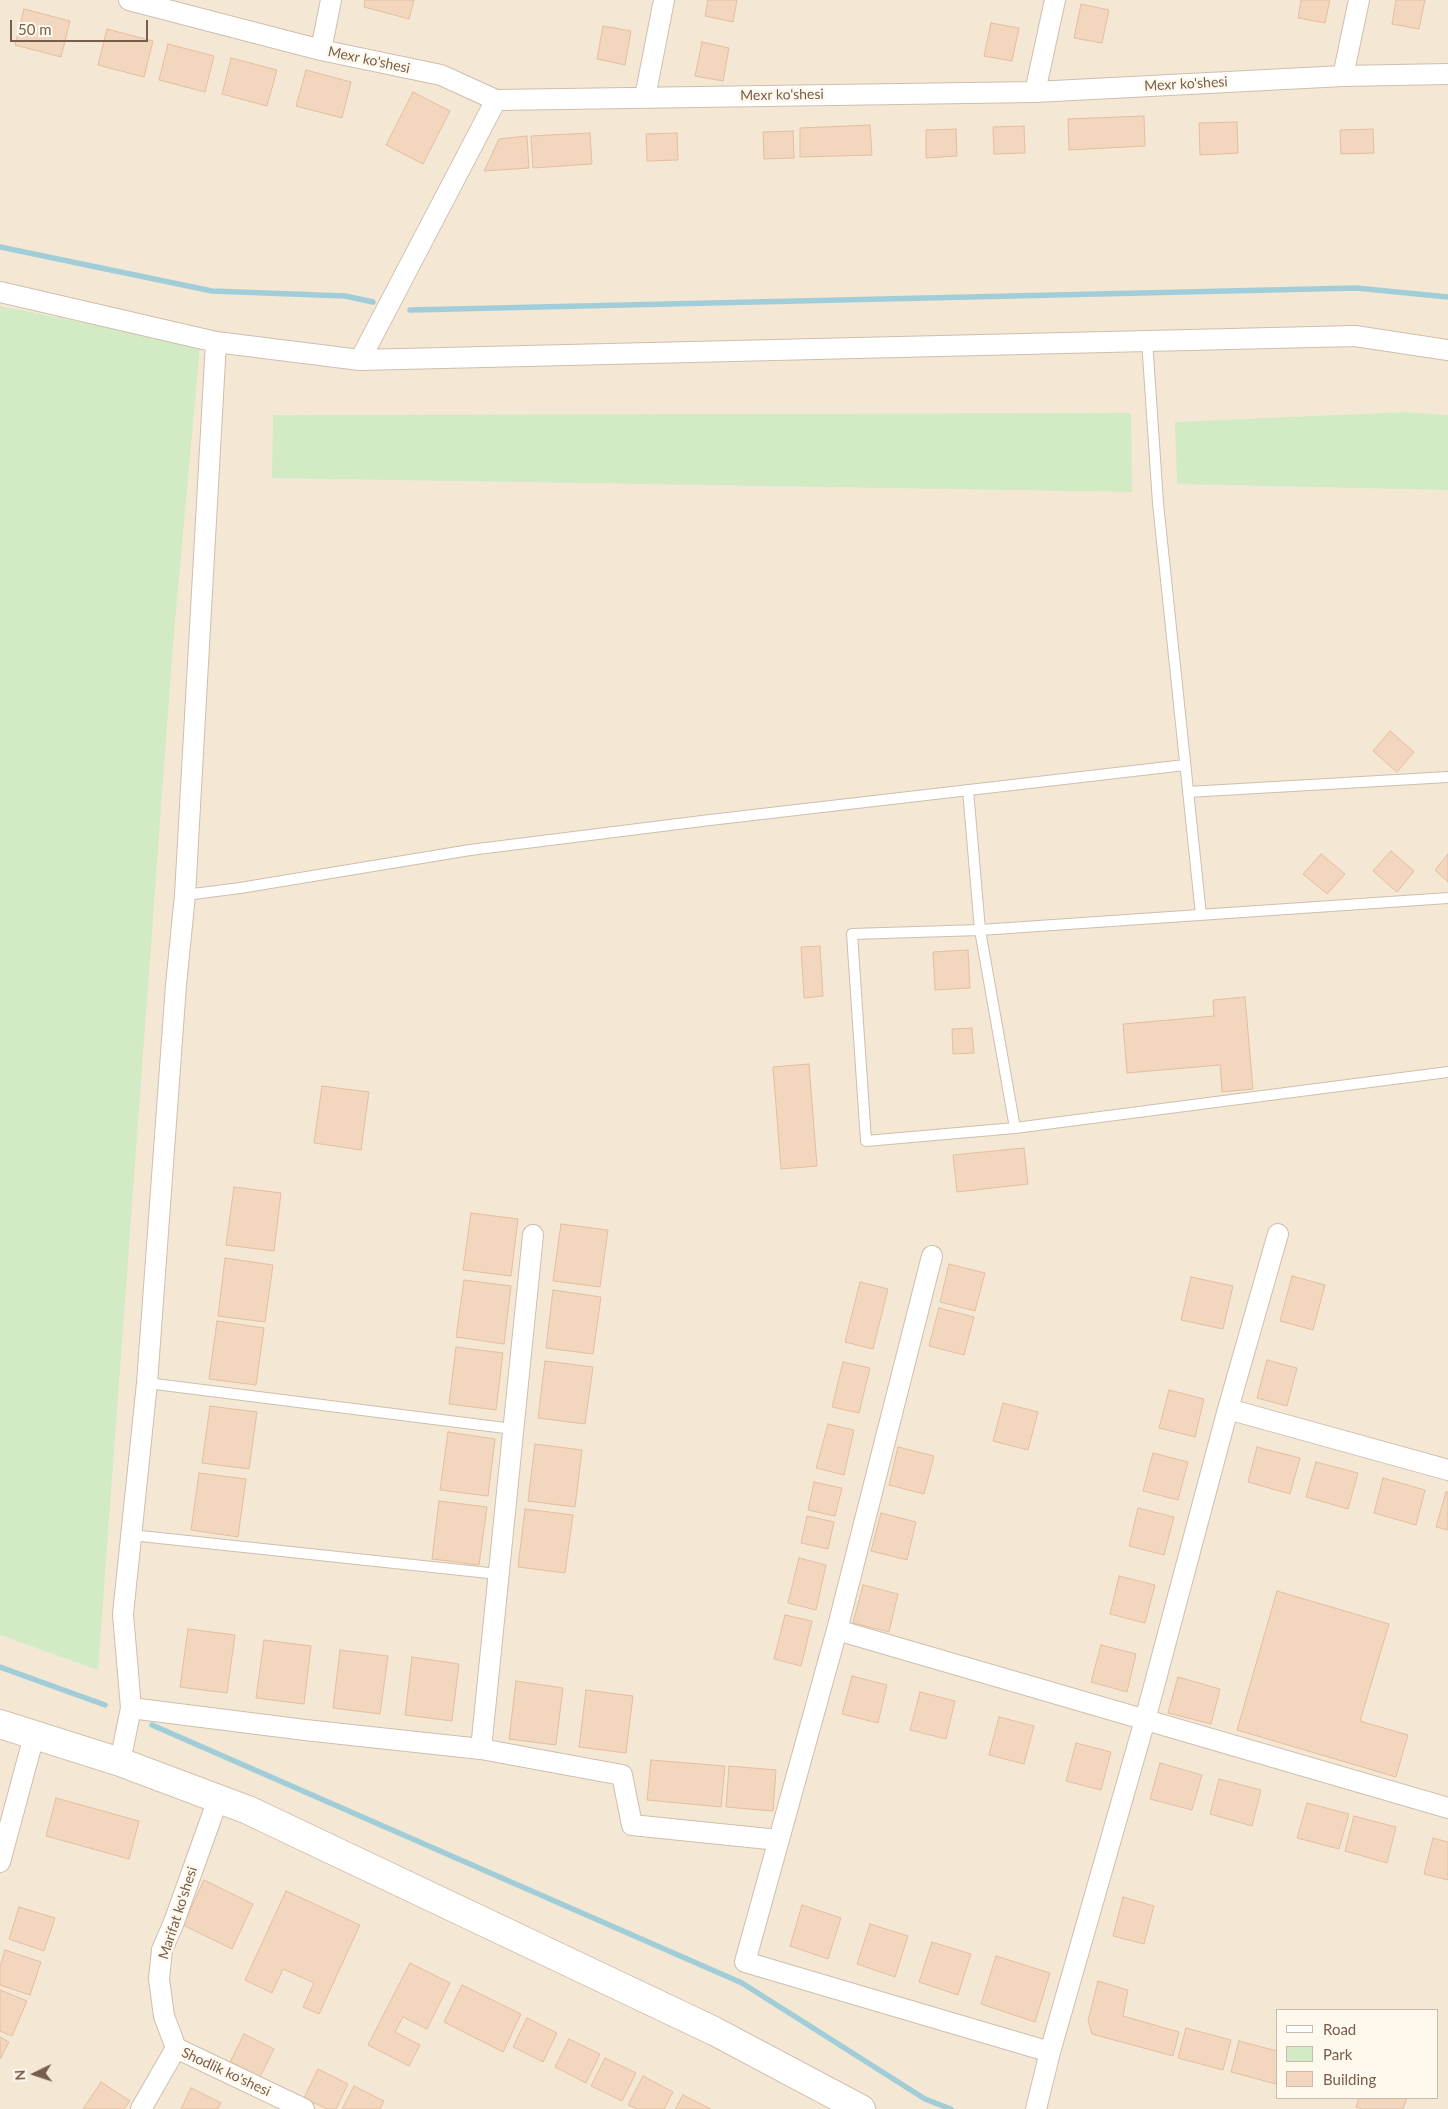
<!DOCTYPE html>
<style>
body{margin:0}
#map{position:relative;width:1448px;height:2109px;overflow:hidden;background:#fdf6e7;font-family:Lato,sans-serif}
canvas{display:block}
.legend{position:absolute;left:1276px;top:2009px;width:162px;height:90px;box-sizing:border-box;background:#fff9ed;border:1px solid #c9bbac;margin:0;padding:6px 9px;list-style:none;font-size:15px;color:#775d4b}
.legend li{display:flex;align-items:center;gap:10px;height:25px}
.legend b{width:25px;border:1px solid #c9bbac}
.north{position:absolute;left:10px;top:2049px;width:50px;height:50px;-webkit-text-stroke:4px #fff9ed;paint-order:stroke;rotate:266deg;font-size:14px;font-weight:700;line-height:20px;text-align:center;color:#775d4b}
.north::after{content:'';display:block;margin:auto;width:18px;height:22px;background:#775d4b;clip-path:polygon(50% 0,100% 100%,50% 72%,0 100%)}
.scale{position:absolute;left:10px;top:20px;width:138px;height:22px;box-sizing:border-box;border:2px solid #775d4b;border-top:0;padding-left:6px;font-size:15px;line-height:18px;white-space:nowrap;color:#775d4b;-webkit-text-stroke:4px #fff9ed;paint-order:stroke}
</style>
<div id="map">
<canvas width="1448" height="2109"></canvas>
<ul class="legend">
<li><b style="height:6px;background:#fff"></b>Road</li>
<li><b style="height:14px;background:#d2ebc5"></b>Park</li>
<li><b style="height:14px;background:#f2d6be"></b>Building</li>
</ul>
<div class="north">N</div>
<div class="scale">50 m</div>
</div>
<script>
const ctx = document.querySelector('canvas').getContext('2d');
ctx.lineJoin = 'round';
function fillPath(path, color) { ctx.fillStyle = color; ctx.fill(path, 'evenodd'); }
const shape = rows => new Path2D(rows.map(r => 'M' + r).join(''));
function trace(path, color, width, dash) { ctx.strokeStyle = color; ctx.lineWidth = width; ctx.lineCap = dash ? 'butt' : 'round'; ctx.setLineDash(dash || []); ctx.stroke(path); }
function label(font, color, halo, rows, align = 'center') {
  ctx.font = font + ' Lato,sans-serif'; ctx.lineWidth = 5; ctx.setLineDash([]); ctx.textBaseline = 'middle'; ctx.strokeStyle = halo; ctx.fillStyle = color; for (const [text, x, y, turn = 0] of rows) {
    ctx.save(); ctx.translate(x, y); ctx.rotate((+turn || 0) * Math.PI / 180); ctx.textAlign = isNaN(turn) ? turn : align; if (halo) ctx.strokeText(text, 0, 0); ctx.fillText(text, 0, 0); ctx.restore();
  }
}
fillPath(shape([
 [0,0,1448,0,1448,2109,0,2109],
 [1277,2010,1437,2010,1437,2098,1277,2098]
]), '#f4e8d5');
fillPath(shape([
 [0,306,200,346,173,644,98,1670,0,1635],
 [1406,412,1448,415,1448,490,1177,484,1175,422],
 [1131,413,1132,492,272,478,273,415]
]), '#d2ebc5');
trace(shape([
 [0,247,212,291,345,296,373,302],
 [410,310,1356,288,1448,297],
 [0,1667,105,1705],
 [152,1725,742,1983,925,2099,951,2109]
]), '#a1cdd9', 5.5);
const building = shape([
 [365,0,414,0,409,19,364,7,365,0],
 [708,0,737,0,733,22,705,16,708,0],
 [1301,0,1330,0,1325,23,1298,18,1301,0],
 [1396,0,1425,0,1419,29,1392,24,1396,0],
 [1081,4,1109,10,1102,43,1074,38,1081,4],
 [24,9,70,21,61,57,15,45,24,9],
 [991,23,1019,28,1012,61,984,56,991,23],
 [603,26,631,31,625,65,597,59,603,26],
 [107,29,153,41,144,77,98,65,107,29],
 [702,42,729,48,723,81,695,76,702,42],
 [168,44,214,56,205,92,159,80,168,44],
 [231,58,277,70,267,106,222,94,231,58],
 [306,70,351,82,342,118,296,106,306,70],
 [413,92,450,111,423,164,386,145,413,92],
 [1144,116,1145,146,1069,150,1068,119,1144,116],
 [1237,122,1238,153,1200,155,1199,123,1237,122],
 [870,125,872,155,800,157,800,128,870,125],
 [1024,126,1025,153,994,154,993,127,1024,126],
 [956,129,957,156,926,158,926,130,956,129],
 [1373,129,1374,153,1341,154,1340,130,1373,129],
 [793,131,794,158,764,159,763,132,793,131],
 [590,133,592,164,533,168,531,136,590,133],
 [677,133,678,160,647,161,646,134,677,133],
 [527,136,529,168,484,171,499,139,527,136],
 [1390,731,1414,752,1397,772,1373,751,1390,731],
 [1391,851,1414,871,1397,892,1373,871,1391,851],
 [1321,854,1345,874,1327,894,1303,874,1321,854],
 [1448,854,1448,882,1435,870,1448,854],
 [820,946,823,996,804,998,801,947,820,946],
 [968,950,970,988,935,990,933,952,968,950],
 [1245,997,1253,1089,1222,1092,1220,1065,1127,1073,1123,1024,1214,1016,1213,1000,1245,997],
 [972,1028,974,1053,953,1054,952,1029,972,1028],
 [809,1064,817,1166,781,1169,773,1067,809,1064],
 [322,1086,369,1092,361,1150,314,1143,322,1086],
 [1024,1148,1028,1184,957,1192,953,1155,1024,1148],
 [234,1187,281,1193,274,1251,226,1245,234,1187],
 [471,1213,518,1219,511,1276,463,1270,471,1213],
 [561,1224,608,1230,600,1287,553,1281,561,1224],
 [225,1258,273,1265,265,1322,218,1316,225,1258],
 [949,1264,985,1273,975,1311,940,1302,949,1264],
 [1292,1276,1325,1285,1313,1330,1280,1321,1292,1276],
 [1191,1277,1233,1286,1223,1329,1181,1320,1191,1277],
 [464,1280,511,1286,504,1344,456,1337,464,1280],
 [860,1282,888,1289,873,1349,845,1342,860,1282],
 [553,1290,601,1297,593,1354,546,1348,553,1290],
 [939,1308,974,1317,964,1355,929,1346,939,1308],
 [217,1321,264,1328,256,1385,209,1379,217,1321],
 [456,1347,503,1353,496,1410,449,1404,456,1347],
 [1267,1360,1297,1368,1287,1406,1257,1398,1267,1360],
 [545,1361,593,1367,585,1424,538,1418,545,1361],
 [843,1362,870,1368,859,1413,832,1407,843,1362],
 [1169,1390,1204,1399,1195,1437,1159,1428,1169,1390],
 [1003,1403,1038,1412,1028,1450,993,1441,1003,1403],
 [210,1406,257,1412,249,1469,202,1463,210,1406],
 [828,1424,854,1430,844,1475,816,1468,828,1424],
 [448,1432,495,1439,488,1496,440,1490,448,1432],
 [535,1444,582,1450,575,1507,528,1501,535,1444],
 [898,1447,934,1456,924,1494,889,1485,898,1447],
 [1257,1447,1300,1458,1290,1494,1248,1482,1257,1447],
 [1153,1453,1188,1462,1178,1500,1143,1491,1153,1453],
 [1316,1462,1358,1473,1348,1509,1306,1497,1316,1462],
 [199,1473,246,1479,238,1537,191,1530,199,1473],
 [1383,1478,1425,1490,1416,1525,1374,1513,1383,1478],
 [814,1482,842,1488,835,1516,808,1510,814,1482],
 [1446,1492,1448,1492,1448,1530,1436,1527,1446,1492],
 [439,1501,487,1507,479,1565,432,1559,439,1501],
 [1138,1508,1174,1517,1164,1555,1129,1546,1138,1508],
 [525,1509,573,1515,565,1573,518,1567,525,1509],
 [881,1513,916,1522,907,1560,871,1551,881,1513],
 [807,1516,834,1522,828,1549,801,1543,807,1516],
 [799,1558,826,1565,816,1610,788,1603,799,1558],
 [1119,1576,1155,1585,1145,1623,1110,1614,1119,1576],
 [863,1585,898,1594,889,1632,853,1623,863,1585],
 [1277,1591,1389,1624,1360,1721,1408,1735,1396,1777,1237,1730,1277,1591],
 [785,1615,812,1621,801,1666,774,1659,785,1615],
 [188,1629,235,1635,227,1693,180,1687,188,1629],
 [264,1640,311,1646,304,1704,256,1698,264,1640],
 [1101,1645,1136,1654,1127,1692,1091,1682,1101,1645],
 [340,1650,388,1656,380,1714,333,1708,340,1650],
 [412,1657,459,1664,452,1721,405,1715,412,1657],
 [852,1676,887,1685,878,1723,842,1714,852,1676],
 [1178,1677,1220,1689,1211,1724,1168,1713,1178,1677],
 [516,1681,563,1688,556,1745,509,1739,516,1681],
 [586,1690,633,1696,626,1753,579,1747,586,1690],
 [920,1692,955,1701,946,1739,910,1730,920,1692],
 [999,1717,1034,1726,1024,1764,989,1755,999,1717],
 [1076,1743,1111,1752,1101,1790,1066,1781,1076,1743],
 [651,1760,725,1766,721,1807,647,1800,651,1760],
 [1160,1763,1202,1775,1192,1810,1150,1799,1160,1763],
 [729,1766,776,1770,773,1811,726,1807,729,1766],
 [1219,1779,1261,1790,1252,1826,1210,1814,1219,1779],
 [56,1798,139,1821,129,1859,46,1836,56,1798],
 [1307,1803,1349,1814,1339,1849,1297,1838,1307,1803],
 [1354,1816,1396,1827,1387,1863,1345,1851,1354,1816],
 [1433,1838,1448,1842,1448,1880,1424,1874,1433,1838],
 [204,1880,253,1904,232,1949,183,1925,204,1880],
 [286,1891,360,1925,319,2014,303,2007,314,1983,283,1969,272,1993,245,1980,286,1891],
 [1123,1897,1154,1906,1144,1944,1113,1936,1123,1897],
 [802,1905,841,1918,828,1959,790,1946,802,1905],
 [19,1907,55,1918,44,1951,9,1939,19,1907],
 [870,1924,908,1936,895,1977,857,1964,870,1924],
 [932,1942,971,1954,958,1995,919,1982,932,1942],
 [5,1950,41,1962,30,1995,0,1985,0,1967,5,1950],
 [996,1956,1050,1973,1035,2022,981,2004,996,1956],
 [410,1963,450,1983,427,2029,403,2017,395,2032,420,2045,409,2066,368,2045,410,1963],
 [1098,1981,1128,1990,1123,2016,1179,2032,1173,2056,1092,2034,1088,2021,1098,1981],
 [462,1985,521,2014,503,2052,444,2022,462,1985],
 [0,1990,27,2001,12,2036,0,2031,0,1990],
 [527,2018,557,2033,543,2062,513,2047,527,2018],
 [1186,2028,1231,2040,1223,2070,1178,2058,1186,2028],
 [244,2034,274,2049,260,2077,230,2062,244,2034],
 [0,2037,9,2042,0,2059,0,2037],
 [569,2039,600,2054,586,2083,555,2067,569,2039],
 [1239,2041,1277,2051,1276,2084,1231,2072,1239,2041],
 [605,2058,636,2073,622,2101,591,2086,605,2058],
 [318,2069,348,2084,336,2109,327,2109,304,2098,318,2069],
 [643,2076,673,2092,664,2109,637,2109,628,2105,643,2076],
 [101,2082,130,2101,124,2109,83,2109,101,2082],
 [354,2086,384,2101,380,2109,342,2109,354,2086],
 [191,2088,221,2103,218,2109,181,2109,191,2088],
 [683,2095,711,2109,675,2109,683,2095],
 [1359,2098,1407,2098,1403,2109,1362,2109,1356,2107,1359,2098]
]);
fillPath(building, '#f2d6be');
trace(building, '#e5be9e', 1);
const lane = shape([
 [1147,340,1158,503,1201,915],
 [968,790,980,930,1448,898],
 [1188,792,1448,777],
 [185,895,240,888,470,850,710,820,1185,765],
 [980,930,1015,1128,866,1141,852,934,980,930],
 [1015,1128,1448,1072],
 [147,1383,513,1429],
 [131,1535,498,1574]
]);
const street = shape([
 [129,0,321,50,441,75,496,100,1035,92,1343,76,1448,74],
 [321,50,331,0],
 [1343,76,1359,0],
 [1035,92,1055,0],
 [645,97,664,0],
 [0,292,216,342,360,360,1355,336,1448,350],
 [360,360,496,100],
 [932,1256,837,1630,745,1962,1050,2052],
 [1228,1409,1448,1470],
 [837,1630,1448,1808],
 [131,1708,305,1730,481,1749,622,1775,632,1825,778,1840],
 [481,1749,533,1235],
 [120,1762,131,1708,123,1614,147,1383,176,985,185,895,216,342],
 [0,1862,34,1736],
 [176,2048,304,2109],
 [141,2109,176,2048,164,2016,159,1979,162,1950,174,1922,218,1799],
 [1036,2109,1050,2052,1145,1720,1228,1409,1278,1234]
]);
const secondary = shape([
 [0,1724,120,1762,248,1810,714,2031,861,2109]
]);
trace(lane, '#cfbead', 12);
trace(street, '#cfbead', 22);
trace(secondary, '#d4c0ad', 30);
trace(lane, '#fff', 10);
trace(street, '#fff', 20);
trace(secondary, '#fff', 28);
label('14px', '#775d4b', '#fff9ed', [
 ["Mexr ko'shesi",369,60,12],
 ["Mexr ko'shesi",1186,84,-3],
 ["Mexr ko'shesi",782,95,-1],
 ["Marifat ko'shesi",178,1913,-72],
 ["Shodlik ko'shesi",226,2072,25]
]);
</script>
